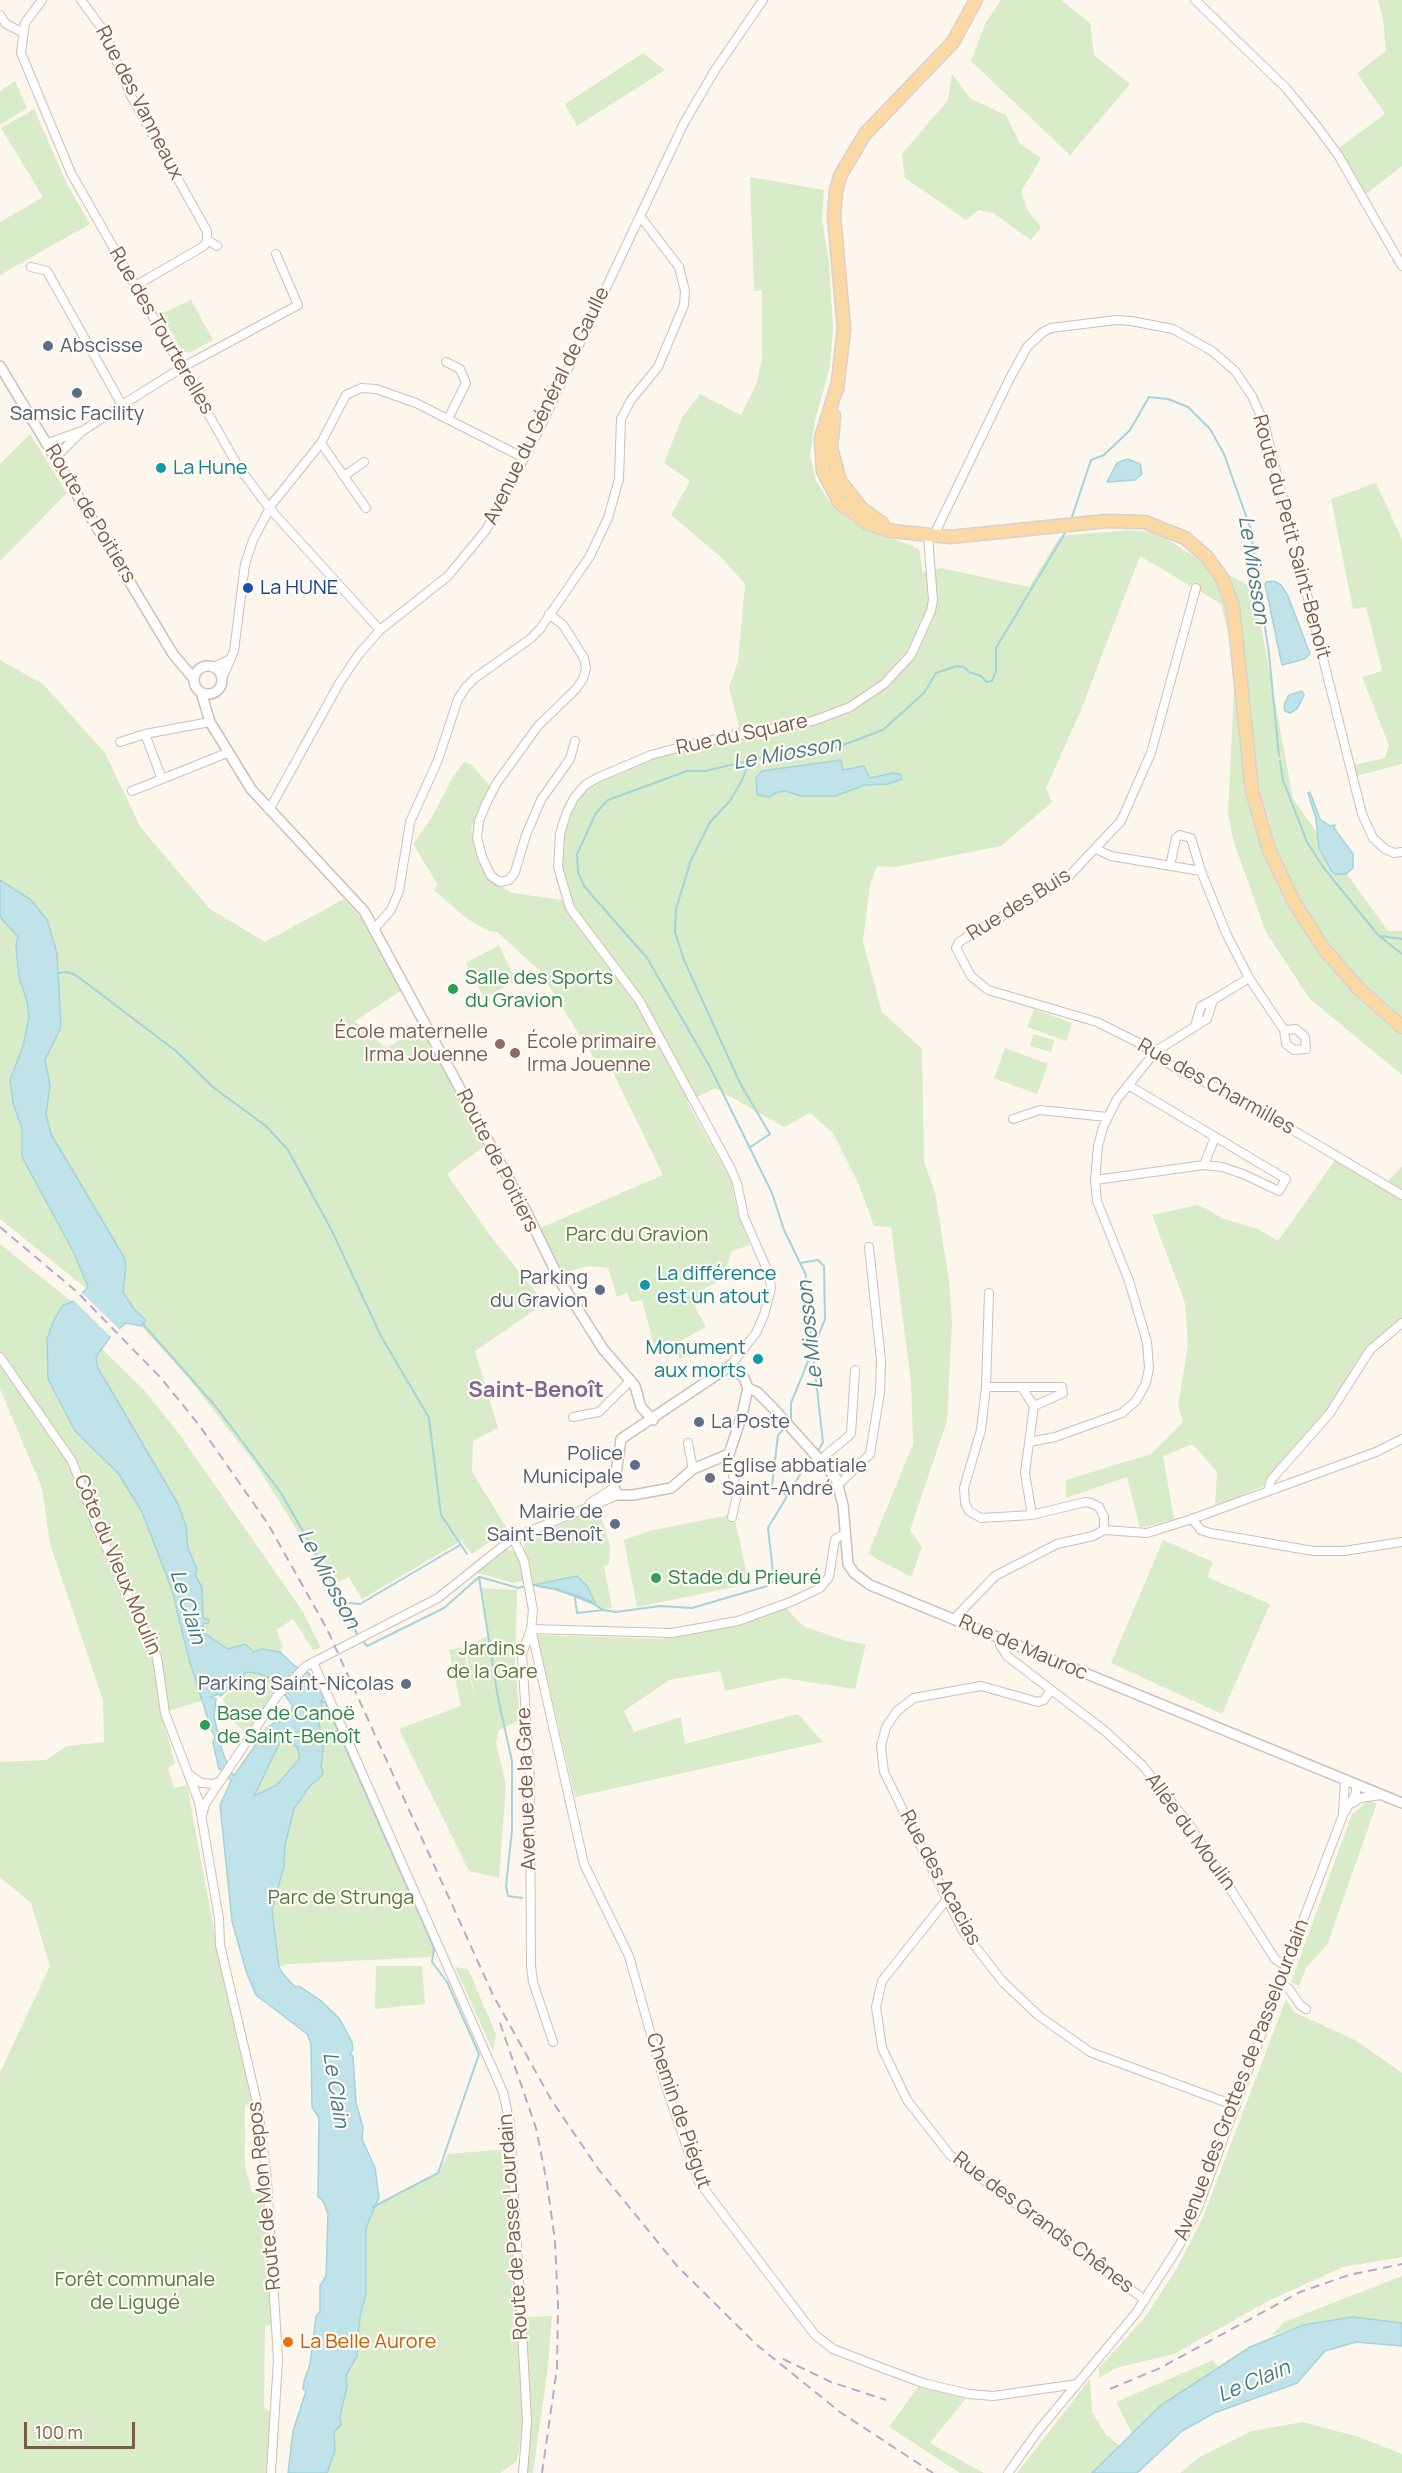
<!DOCTYPE html>
<meta charset="utf-8">
<style>
body{margin:0}
#map{position:relative;width:1402px;height:2473px;overflow:hidden;background:#fdf6ec;font-family:Manrope,sans-serif}
canvas{display:block}
.scale{position:absolute;left:24px;top:2422px;width:111px;height:27px;box-sizing:border-box;border:3px solid #7a5c4d;border-top:0;padding-left:8px;font-size:18px;line-height:21px;white-space:nowrap;color:#7a5c4d;-webkit-text-stroke:4px #fffaf3;paint-order:stroke}
</style>
<div id="map">
<canvas width="1402" height="2473"></canvas>
<div class="scale">100 m</div>
</div>
<script>
const ctx = document.querySelector('canvas').getContext('2d');
ctx.lineJoin = 'round';
function fillPath(path, color) { ctx.fillStyle = color; ctx.fill(path, 'evenodd'); }
const shape = rows => new Path2D(rows.map(r => 'M' + r).join(''));
function trace(path, color, width, dash) { ctx.strokeStyle = color; ctx.lineWidth = width; ctx.lineCap = dash ? 'butt' : 'round'; ctx.setLineDash(dash || []); ctx.stroke(path); }
function label(font, color, halo, rows, align = 'center') {
  ctx.font = font + ' Manrope,sans-serif'; ctx.lineWidth = 4.5; ctx.setLineDash([]); ctx.textBaseline = 'middle'; ctx.strokeStyle = halo; ctx.fillStyle = color; for (const [text, x, y, turn = 0] of rows) {
    ctx.save(); ctx.translate(x, y); ctx.rotate((+turn || 0) * Math.PI / 180); ctx.textAlign = isNaN(turn) ? turn : align; if (halo) ctx.strokeText(text, 0, 0); ctx.fillText(text, 0, 0); ctx.restore();
  }
}
fillPath(shape([
 [1001,0,1061,0,1090,23,1094,55,1130,84,1070,155,971,61,986,22],
 [1378,0,1402,0,1402,166,1366,194,1339,148,1385,114,1357,73,1386,51,1383,19],
 [643,53,665,70,577,126,565,104],
 [952,74,971,99,1006,115,1020,144,1041,158,1021,192,1028,211,1041,227,1031,240,993,213,979,210,966,220,905,178,902,154,948,100],
 [15,81,27,108,0,125,0,91],
 [34,109,67,184,90,224,0,275,0,222,43,197,1,128],
 [750,177,824,190,822,219,829,263,833,327,830,366,815,421,810,455,816,481,831,504,851,521,919,549,923,573,941,568,1029,587,1060,536,1132,530,1158,533,1198,559,1254,588,1293,799,1388,931,1402,931,1402,1075,1310,999,1266,932,1234,843,1228,814,1234,689,1229,635,1221,604,1140,556,1081,710,1046,788,1052,802,1001,846,895,867,877,866,870,885,863,942,882,1012,922,1049,924,1162,935,1192,949,1280,952,1321,947,1421,910,1530,922,1547,911,1577,868,1554,913,1444,911,1382,891,1227,874,1226,858,1183,833,1133,810,1113,784,1127,715,1088,687,1102,731,1180,738,1215,750,1245,732,1251,722,1280,705,1288,706,1301,695,1306,706,1327,682,1340,688,1355,680,1359,673,1341,654,1345,642,1300,631,1302,627,1293,617,1297,608,1268,589,1266,562,1273,538,1229,663,1175,606,1058,595,1060,539,970,497,932,489,931,466,918,434,890,438,885,413,844,432,817,453,777,464,762,472,765,490,786,471,829,481,867,494,883,513,893,563,900,555,876,556,831,565,803,581,783,605,769,650,753,739,727,729,687,738,662,745,584,721,557,671,515,690,481,664,463,682,418,700,394,741,415,757,383,762,357,762,290,754,291],
 [191,300,213,340,189,353,182,351,161,314],
 [30,434,67,493,0,561,0,464],
 [1376,483,1402,539,1402,764,1356,776,1354,765,1385,758,1389,745,1362,677,1382,671,1366,607,1353,609,1331,499],
 [0,660,43,684,105,753,141,828,210,909,265,942,344,899,361,918,401,991,355,1021,386,1048,421,1028,484,1146,447,1174,491,1237,545,1303,475,1351,498,1428,473,1441,472,1472,508,1530,472,1554,461,1541,362,1599,349,1577,331,1585,257,1466,187,1376,141,1326,98,1293,87,1289,0,1219],
 [499,945,516,981,484,998,466,963],
 [1034,1009,1072,1023,1066,1041,1027,1027],
 [1033,1034,1054,1040,1051,1052,1030,1046],
 [1005,1048,1048,1064,1037,1094,994,1078],
 [1338,1156,1385,1185,1402,1166,1402,1323,1370,1350,1330,1413,1263,1486,1215,1507,1217,1472,1193,1444,1163,1456,1174,1519,1140,1528,1127,1477,1066,1498,1066,1480,1151,1454,1183,1422,1178,1406,1188,1344,1185,1303,1152,1215,1198,1205,1224,1219,1260,1230,1278,1241],
 [0,1244,72,1302,68,1381,142,1512,172,1590,202,1701,161,1713,175,1764,168,1768,174,1788,187,1785,221,1968,254,2103,245,2105,245,2166,252,2192,262,2193,272,2325,265,2326,264,2408,272,2412,267,2473,0,2473,0,2072,50,1966,31,1903,0,1877,0,1762,46,1760,67,1746,104,1742,103,1700,50,1544,42,1488,0,1389],
 [101,1348,144,1390,180,1435,303,1612,321,1648,313,1650,293,1619,276,1630,283,1647,280,1652,262,1649,253,1652,241,1644,238,1648,229,1649,204,1633,206,1620,203,1619,202,1587,195,1575,197,1569,188,1548,182,1514,170,1490,103,1381,96,1357],
 [599,1507,610,1546,609,1564,604,1566,612,1608,603,1610,588,1600,533,1585,523,1542],
 [729,1515,735,1520,749,1584,637,1607,624,1540,649,1531],
 [1163,1540,1213,1562,1207,1577,1270,1604,1222,1714,1111,1663],
 [506,1549,516,1552,525,1580,513,1583,475,1572,499,1551],
 [482,1588,517,1590,515,1665,520,1720,499,1730,496,1743,506,1785,499,1878,469,1871,399,1729,461,1706,449,1650,463,1647,476,1703,465,1646,488,1636],
 [786,1608,803,1626,846,1641,866,1644,855,1689,783,1678,725,1691,720,1671,669,1680,624,1711,634,1732,681,1717,685,1744,798,1714,823,1742,575,1797,537,1635,661,1639,739,1626],
 [244,1673,260,1674,272,1678,279,1686,247,1734,234,1722,223,1699],
 [323,1701,434,1949,432,1957,288,1964,279,1967,272,1910,284,1866,285,1845,294,1809,323,1771,321,1767,323,1748,319,1723],
 [282,1738,297,1747,300,1758,277,1785,253,1796],
 [1368,1801,1377,1803,1327,1945,1306,1968,1299,1986,1291,1982,1352,1814],
 [376,1966,422,1966,425,2004,375,2009],
 [455,1967,468,1969,496,2034,493,2051],
 [1286,1999,1294,2012,1357,2041,1402,2073,1402,2257,1343,2267,1268,2301,1174,2354,1116,2368,1099,2378,1099,2368,1145,2317,1176,2270,1203,2217],
 [508,2149,523,2425,517,2461,500,2473,320,2473,354,2219,438,2173,448,2154],
 [1402,2276,1402,2323,1353,2317,1305,2324,1271,2336,1284,2322],
 [552,2316,548,2367,533,2473,527,2473,530,2407,524,2317],
 [1213,2360,1218,2367,1160,2406,1133,2435,1116,2402],
 [1090,2379,1092,2412,1106,2435,1120,2446,1092,2473,1017,2473],
 [918,2387,967,2397,930,2443,984,2473,960,2473,889,2427],
 [1303,2422,1359,2437,1402,2454,1402,2473,1180,2473,1198,2458,1252,2431]
]), '#d8ecc9');
const water = shape([
 [1128,459,1140,464,1142,474,1135,480,1107,482,1117,463,1128,459],
 [1274,581,1281,585,1288,596,1310,654,1304,659,1282,665,1265,584,1266,582,1274,581],
 [1302,691,1304,695,1297,709,1290,713,1285,711,1284,705,1289,695,1302,691],
 [841,760,843,770,864,766,870,778,893,773,900,774,902,779,888,784,865,785,835,796,801,796,785,791,778,792,769,797,757,795,756,778,762,771,841,760],
 [1310,792,1320,819,1330,826,1335,825,1334,828,1353,854,1353,868,1346,874,1335,874,1332,872,1319,848,1316,819,1308,793,1310,792],
 [0,880,31,900,40,911,47,920,57,953,61,1027,45,1060,50,1085,46,1114,51,1134,124,1257,126,1265,123,1292,134,1309,146,1320,141,1326,126,1323,111,1336,96,1357,98,1368,178,1504,186,1526,188,1548,197,1569,195,1575,202,1587,203,1618,209,1620,208,1623,203,1624,204,1633,228,1649,245,1644,254,1652,262,1649,280,1652,296,1667,310,1674,323,1695,319,1723,323,1748,321,1767,323,1771,322,1776,310,1786,294,1809,285,1845,284,1866,272,1910,279,1967,283,1974,295,1987,299,1986,320,2000,339,2018,352,2042,353,2049,350,2055,353,2056,356,2103,363,2127,362,2139,375,2168,379,2197,366,2228,366,2294,360,2316,357,2356,346,2375,347,2386,340,2416,341,2425,334,2432,335,2451,327,2473,288,2473,293,2431,306,2391,303,2389,304,2381,310,2364,316,2316,320,2312,320,2286,326,2276,328,2214,323,2201,318,2197,319,2118,312,2107,311,2044,307,2034,256,1995,247,1974,232,1921,220,1805,231,1781,224,1771,219,1769,213,1743,215,1737,211,1729,189,1659,172,1590,142,1512,118,1473,75,1431,48,1379,47,1339,53,1322,62,1306,74,1301,88,1287,74,1253,22,1157,22,1129,13,1103,10,1080,23,1046,29,1018,27,1001,19,977,16,945,18,937,0,917,0,880],
 [247,1672,260,1674,275,1681,292,1705,292,1716,288,1721,275,1722,267,1728,234,1776,226,1765,227,1763,222,1750,214,1717,216,1699,210,1697,217,1695,217,1692,220,1696,223,1694,247,1672],
 [282,1738,297,1747,300,1758,277,1785,254,1796,282,1738],
 [577,1576,587,1586,596,1605,556,1589,533,1585,577,1576],
 [1353,2317,1402,2323,1402,2346,1356,2342,1325,2351,1297,2383,1214,2413,1182,2431,1137,2473,1092,2473,1160,2406,1250,2347,1303,2325,1353,2317]
]);
fillPath(water, '#bfe3e8');
trace(water, '#a5d3da', 1.5);
fillPath(shape([
 [81,1292,121,1331,112,1338,72,1299]
]), '#fdf6ec');
trace(shape([
 [1071,520,1091,460,1104,455,1130,430,1149,397,1168,399,1188,407,1210,429,1224,454,1250,527,1269,654,1279,756],
 [1280,761,1283,780,1307,842,1323,867,1378,935,1402,954],
 [1381,936,1402,939],
 [58,973,68,972,77,976,176,1051,214,1088,266,1126,288,1150,332,1231,381,1336,429,1418,441,1515,467,1554],
 [749,1148,770,1134,741,1085,684,960,675,932,676,909,691,860,710,822,729,802,741,782,751,759],
 [800,1263,818,1260,824,1266,825,1319,813,1349],
 [142,1323,217,1408,281,1493,340,1596,357,1634,367,1646,444,1608,479,1577],
 [791,1420,791,1403,811,1354],
 [783,1430,778,1435,772,1486,788,1496],
 [819,1449,823,1442,809,1318,804,1297,806,1275,784,1230,772,1193,710,1067,647,958,584,886,578,872,577,854,596,813,608,800,687,771,705,771,769,756,832,749,883,730,924,693,936,673,957,666,964,667,969,672,981,676,987,682,992,681,996,671,996,648,1068,528],
 [479,1577,498,1698,512,1761,512,1830,506,1886,508,1896,522,1898],
 [480,1577,518,1588,526,1586],
 [538,1586,556,1589,588,1600,603,1610,616,1612,660,1606,692,1608,767,1586,774,1581,768,1528,804,1468,812,1459],
 [343,1598,348,1603,360,1604,460,1545],
 [575,1598,577,1613,603,1610],
 [320,1701,325,1702,428,1934,434,1949,432,1962,447,1982,479,2054,438,2173,373,2207]
]), '#a5d3da', 2);
const minor = shape([
 [42,0,25,23,21,53,71,173,238,466,270,509,380,630],
 [81,0,104,31,131,96,207,231,207,240],
 [1195,0,1286,88,1316,125,1338,155,1402,266],
 [0,15,6,24,22,32],
 [31,267,47,271,122,405],
 [135,286,204,246,207,240,217,246],
 [446,362,460,369,466,383,448,419],
 [48,443,79,432],
 [321,443,366,508],
 [56,457,81,432,122,405,183,367,298,305,276,254],
 [344,476,364,462],
 [933,537,1010,378,1027,347,1043,332,1051,328,1116,320,1131,321,1173,329,1212,351,1235,371,1252,396,1264,423,1362,814,1373,838,1385,849,1394,853,1402,852],
 [1196,588,1151,753,1121,821,1068,877,959,942,956,948,971,976,988,990,1097,1022,1137,1042,1183,1073,1232,1094,1402,1195],
 [549,614,563,625,584,658,586,668,583,679,576,689,538,726,496,784,486,804,479,821,477,838,482,857,491,876,500,882,509,880,515,872,526,835,541,800,570,759,575,741],
 [214,667,230,659],
 [222,679,234,651,245,564,253,540,272,504,321,443,346,395,361,388,376,389,416,403,524,458],
 [145,734,162,779],
 [120,742,145,734,210,722],
 [132,791,227,753],
 [269,810,340,682,359,654,380,630,448,576,486,530,538,432,684,123,715,70,763,0],
 [1096,849,1111,856,1201,871,1226,933,1249,978,1284,1030,1286,1044,1294,1050,1306,1049,1305,1037,1296,1029,1284,1030],
 [1170,866,1176,838,1180,835,1191,838,1201,871],
 [375,928,391,910,399,891,410,822,438,760,458,699,466,687,475,678,530,639,540,629,590,556,608,518,619,479,621,419,631,400,658,367,684,305,685,291,679,267,640,216],
 [1195,1026,1201,1006,1213,1000],
 [1013,1119,1040,1110,1107,1117],
 [1204,1165,1215,1137],
 [1095,1180,1204,1165,1222,1167,1243,1174,1279,1191,1286,1179,1128,1085],
 [989,1293,986,1387,981,1430,964,1488,965,1503,969,1511,981,1518,1032,1515],
 [0,1357,72,1461,97,1527,157,1657,165,1713,199,1802,219,1919,220,1945,258,2107,267,2181,278,2360,271,2473],
 [730,1366,756,1333,764,1315,771,1288,769,1274,744,1217,737,1183,731,1169,639,1000,570,908,558,867,560,834,566,814,574,798,585,785,597,778,651,755,692,744,813,721,850,707,884,684,911,655,931,611,933,600,928,537],
 [986,1387,1062,1387,1063,1393,1034,1406,1025,1473,1032,1515,1085,1502,1091,1503,1099,1507,1104,1517,1104,1530],
 [1022,1388,1034,1406],
 [573,1417,599,1412,631,1380],
 [1029,1442,1055,1437,1122,1413,1136,1401,1146,1383,1149,1368,1147,1342,1129,1281,1097,1201,1095,1180,1098,1146,1103,1127,1117,1099,1156,1051,1207,1019,1213,1000,1249,978],
 [688,1443,693,1469],
 [729,1454,737,1495,732,1517],
 [821,1459,851,1434,855,1370],
 [839,1484,870,1454,880,1392,881,1360,869,1247],
 [1268,1491,1271,1480,1330,1413,1370,1350,1402,1323],
 [590,1503,614,1488],
 [1192,1519,1201,1530,1210,1533,1313,1551,1344,1551,1402,1542],
 [844,1534,835,1539,829,1577,820,1588,793,1601,738,1621,672,1633,531,1629,584,1864,629,1956,663,2078,699,2182,815,2335,833,2349,885,2369,923,2383,969,2394,993,2396,1077,2384],
 [513,1538,524,1561,533,1610,531,1629,522,1654,530,1781,531,1965,533,1982,553,2042],
 [954,1619,995,1576,1057,1544,1093,1536,1104,1530,1147,1533,1192,1519,1376,1452,1402,1439],
 [1001,1639,1000,1645,1007,1656,1105,1731,1142,1765,1189,1824,1275,1959,1286,1966],
 [313,1662,503,2092,510,2124,525,2384,527,2423,523,2473],
 [1051,1690,1044,1700,1038,1702,981,1686,914,1698,897,1711,886,1727,881,1746,884,1772,963,1931,1003,1982,1039,2016,1090,2052,1236,2106],
 [190,1775,201,1783,214,1784,220,1781],
 [1353,1803,1360,1798,1381,1795],
 [1343,1814,1345,1779],
 [202,1815,205,1804,277,1696,306,1666,438,1598,513,1538,618,1495],
 [947,1899,882,1981,876,2007,882,2048,907,2100,950,2155,1145,2300],
 [1280,1984,1289,1989,1300,2005,1306,2009],
 [1008,2473,1038,2431,1136,2313,1179,2246,1198,2208,1302,1923,1343,1815,1356,1793,1356,1784]
]);
const tertiary = shape([
 [0,366,173,654,194,679],
 '194 680a14 14 0 1 1 28 0a14 14 0 1 1-28 0Z',
 [201,692,210,722,251,789,364,911,526,1211,560,1281,603,1349,635,1386,641,1407,653,1420],
 [730,1366,744,1378,748,1388,742,1415,729,1454,693,1469,671,1488,633,1495,618,1495,614,1488,621,1439,730,1366],
 [748,1388,757,1392,774,1409,836,1478,843,1505,848,1564,854,1573,870,1585,1402,1803]
]);
const primary = shape([
 [838,383,821,438,823,471,839,502,867,523,892,531,950,537,1107,521,1145,522,1185,538,1207,557,1222,578,1233,607,1252,791,1269,850,1294,902,1324,949,1359,989,1402,1027],
 [837,390,844,329,834,216,836,191,840,176,865,134,953,42,976,0],
 [834,416,831,448,840,481,862,509,882,523]
]);
trace(minor, '#d1beb0', 10);
trace(tertiary, '#d1beb0', 12);
trace(primary, '#dad1cd', 15);
trace(minor, '#fff', 8);
trace(tertiary, '#fff', 9);
trace(primary, '#fbd9a5', 12);
trace(shape([
 [0,1227,76,1291,161,1378,199,1425,268,1524,327,1629,493,1995,552,2101,599,2170,678,2267,757,2345,840,2412,933,2473],
 [500,2023,536,2128,547,2183,555,2241,558,2305,557,2368,542,2473],
 [783,2359,831,2382,886,2400],
 [1110,2389,1160,2368,1300,2292,1349,2275,1402,2264]
]), '#b9a8c9', 2, [9, 6]);
for (const [x, y, r, color] of [
 [48,346,6,"#5c6f8a"],
 [77,393,6,"#5c6f8a"],
 [161,468,6,"#0f9aa8"],
 [248,588,6,"#1a4fb4"],
 [453,989,6,"#2e9e5b"],
 [500,1044,6,"#8d6e63"],
 [515,1053,6,"#8d6e63"],
 [645,1285,6,"#0f9aa8"],
 [600,1290,6,"#5c6f8a"],
 [758,1359,6,"#0f9aa8"],
 [699,1422,6,"#5c6f8a"],
 [635,1465,6,"#5c6f8a"],
 [710,1478,6,"#6b7280"],
 [615,1524,6,"#5c6f8a"],
 [656,1578,6,"#2e9e5b"],
 [406,1684,6,"#5c6f8a"],
 [205,1725,6,"#2e9e5b"],
 [288,2342,6,"#e8710a"]
]) { const dot = new Path2D(); dot.arc(x, y, r, 0, 2 * Math.PI); ctx.fillStyle = color; ctx.fill(dot); trace(dot, '#fffaf3', 2); }
label('20px', '#7a5c4d', '#fffaf3', [
 ["Rue des Vanneaux",139,103,63],
 ["Rue des Tourterelles",161,331,60],
 ["Avenue du Général de Gaulle",547,406,-64],
 ["Route de Poitiers",90,514,59],
 ["Route du Petit Saint-Benoit",1291,537,75],
 ["Rue du Square",742,735,-12],
 ["Rue des Buis",1019,905,-32],
 ["Rue des Charmilles",1216,1087,29],
 ["Route de Poitiers",497,1161,63],
 ["Côte du Vieux Moulin",117,1565,67],
 ["Rue de Mauroc",1023,1648,23],
 ["Avenue de la Gare",527,1789,-92],
 ["Allée du Moulin",1190,1832,54],
 ["Rue des Acacias",940,1878,62],
 ["Avenue des Grottes de Passelourdain",1242,2080,-69],
 ["Chemin de Piégut",678,2111,71],
 ["Route de Mon Repos",265,2196,-96],
 ["Rue des Grands Chênes",1043,2223,37],
 ["Route de Passe Lourdain",514,2227,-94]
]);
label('20px', '#4e5e75', '#fffaf3', [
 ["Abscisse",60,346,"left"],
 ["Samsic Facility",77,414,"center"],
 ["Parking",588,1278],
 ["du Gravion",588,1301],
 ["La Poste",711,1422,"left"],
 ["Police",623,1454],
 ["Municipale",623,1477],
 ["Mairie de",603,1512],
 ["Saint-Benoît",603,1535],
 ["Parking Saint-Nicolas",394,1684]
], 'right');
label('20px', '#0d838f', '#fffaf3', [
 ["La Hune",173,468],
 ["La différence",657,1274],
 ["est un atout",657,1297],
 ["Monument",746,1348,"right"],
 ["aux morts",746,1371,"right"]
], 'left');
label('20px', '#164399', '#fffaf3', [
 ["La HUNE",260,588]
], 'left');
label('20px', '#27864d', '#fffaf3', [
 ["Salle des Sports",465,978],
 ["du Gravion",465,1001],
 ["Stade du Prieuré",668,1578],
 ["Base de Canoë",217,1714],
 ["de Saint-Benoît",217,1737]
], 'left');
label('20px', '#785e54', '#fffaf3', [
 ["École maternelle",488,1032],
 ["Irma Jouenne",488,1055],
 ["École primaire",527,1042,"left"],
 ["Irma Jouenne",527,1065,"left"]
], 'right');
label('20px', '#537a41', '#fffaf3', [
 ["Parc du Gravion",637,1235],
 ["Jardins",492,1649],
 ["de la Gare",492,1672],
 ["Parc de Strunga",341,1898],
 ["Forêt communale",135,2280],
 ["de Ligugé",135,2303]
]);
label('20px', '#5b616d', '#fffaf3', [
 ["Église abbatiale",722,1466],
 ["Saint-André",722,1489]
], 'left');
label('20px', '#c56008', '#fffaf3', [
 ["La Belle Aurore",300,2342]
], 'left');
label('italic 21px', '#437c86', '#fffaf3', [
 ["Le Miosson",1253,570,81],
 ["Le Miosson",787,754,-10],
 ["Le Miosson",811,1335,-96],
 ["Le Miosson",328,1579,62],
 ["Le Clain",187,1607,73],
 ["Le Clain",335,2090,81],
 ["Le Clain",1254,2382,-23]
]);
label('bold 22px', '#846695', '#fffaf3', [
 ["Saint-Benoît",536,1391]
]);
</script>
